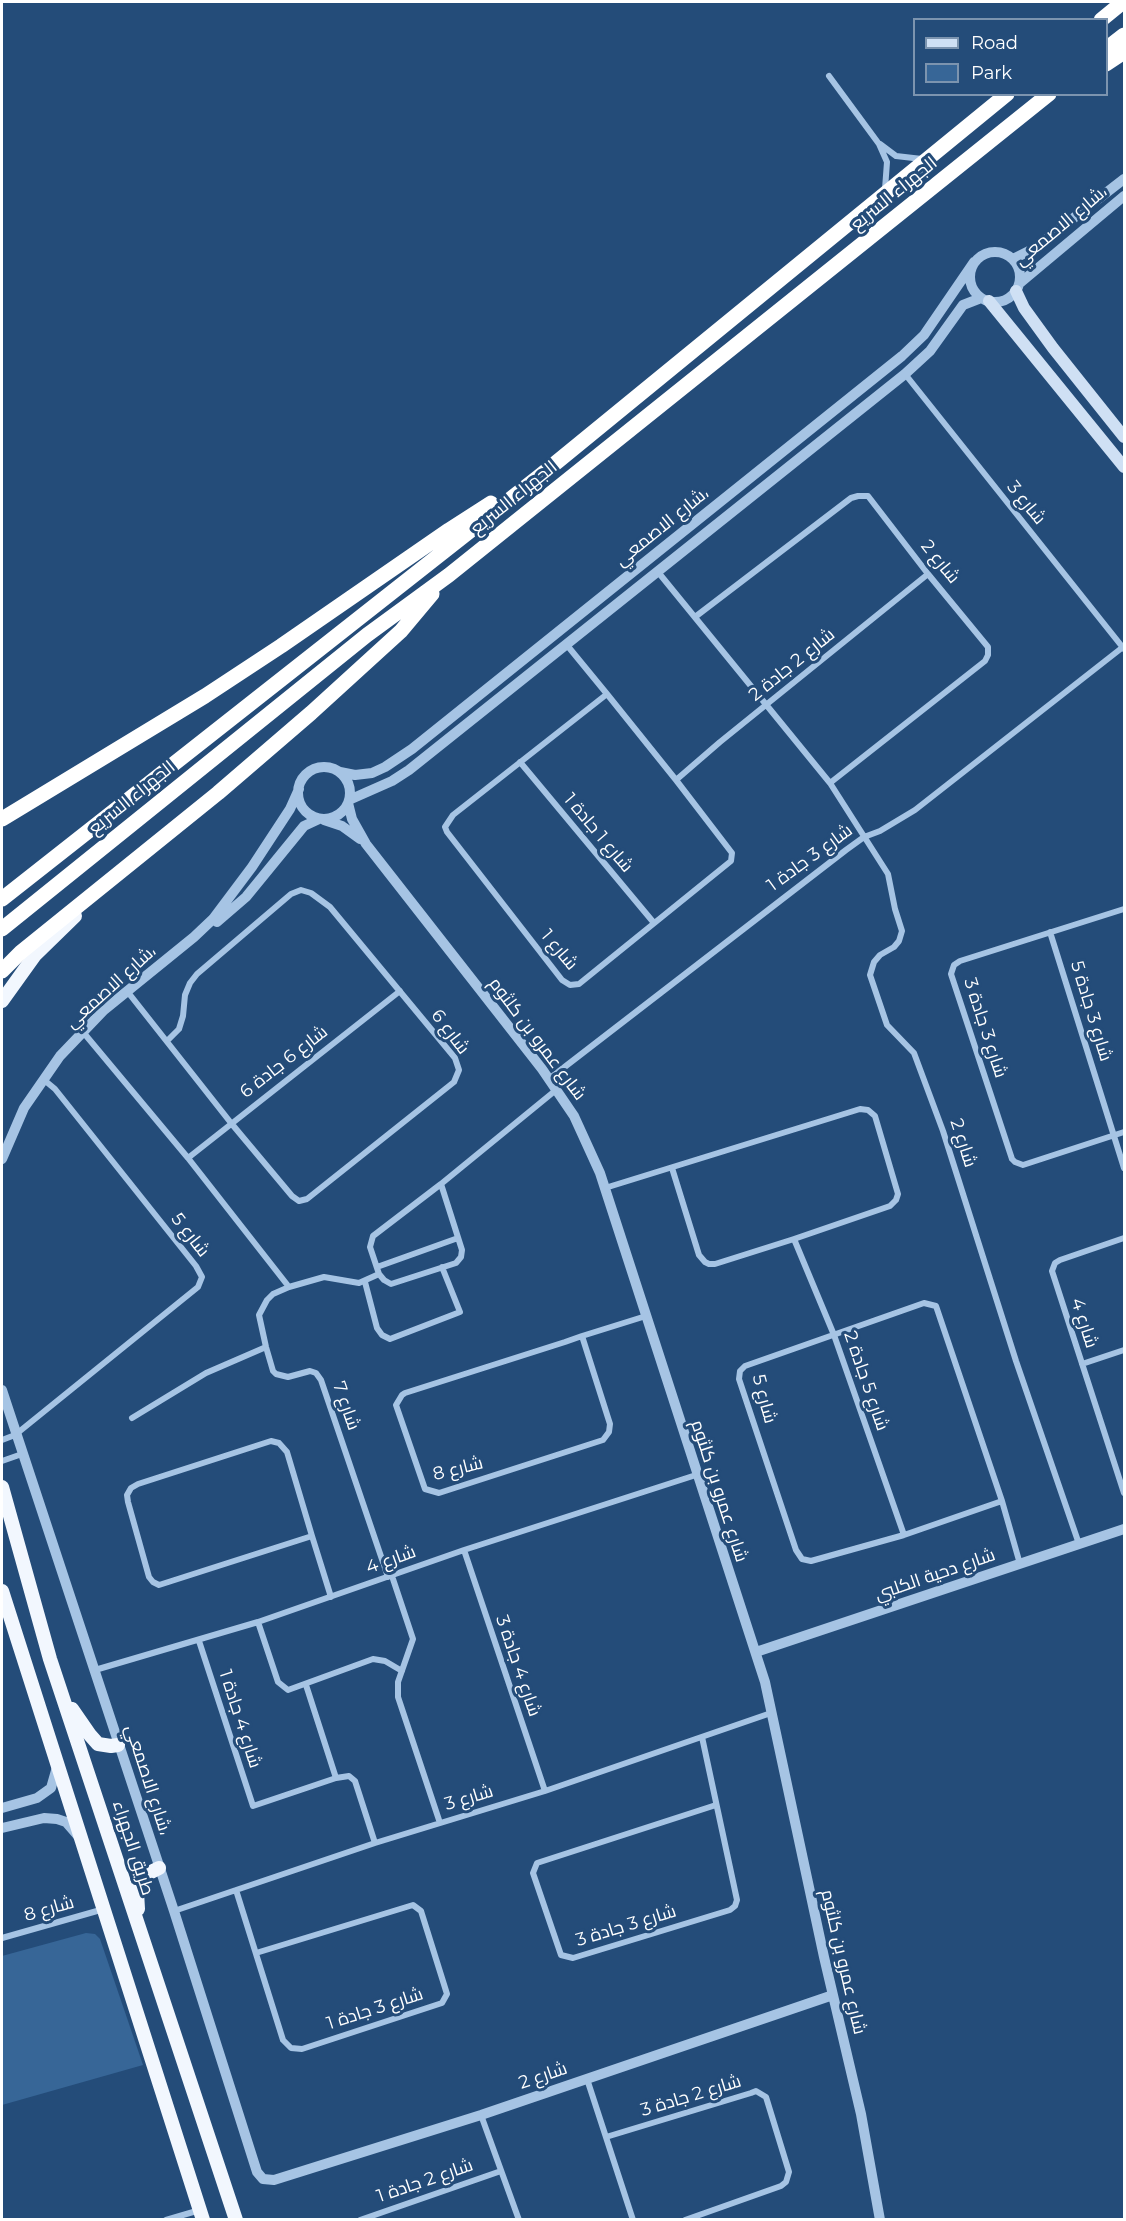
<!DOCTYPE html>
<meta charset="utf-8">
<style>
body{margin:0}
#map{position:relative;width:1126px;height:2221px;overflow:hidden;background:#244c79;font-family:Montserrat,sans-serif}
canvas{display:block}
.frame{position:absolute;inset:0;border:3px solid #fff;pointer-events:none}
.legend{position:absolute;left:913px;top:18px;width:195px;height:78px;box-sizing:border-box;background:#244c79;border:2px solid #7c94af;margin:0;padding:8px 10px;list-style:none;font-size:18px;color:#fff}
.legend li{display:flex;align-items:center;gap:12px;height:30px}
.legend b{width:30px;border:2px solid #7c94af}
</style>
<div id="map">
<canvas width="1126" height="2221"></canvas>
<div class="frame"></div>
<ul class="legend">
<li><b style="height:8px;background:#cfe0f4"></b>Road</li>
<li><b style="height:16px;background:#376697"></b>Park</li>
</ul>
</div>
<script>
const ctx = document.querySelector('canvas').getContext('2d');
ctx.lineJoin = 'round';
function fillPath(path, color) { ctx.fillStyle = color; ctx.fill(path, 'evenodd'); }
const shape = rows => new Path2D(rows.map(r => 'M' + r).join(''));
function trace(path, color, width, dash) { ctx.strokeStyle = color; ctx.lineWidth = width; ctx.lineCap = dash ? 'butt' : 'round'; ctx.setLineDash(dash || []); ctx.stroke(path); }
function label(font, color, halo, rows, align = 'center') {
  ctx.font = font + ' Montserrat,Cairo,sans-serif'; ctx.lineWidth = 6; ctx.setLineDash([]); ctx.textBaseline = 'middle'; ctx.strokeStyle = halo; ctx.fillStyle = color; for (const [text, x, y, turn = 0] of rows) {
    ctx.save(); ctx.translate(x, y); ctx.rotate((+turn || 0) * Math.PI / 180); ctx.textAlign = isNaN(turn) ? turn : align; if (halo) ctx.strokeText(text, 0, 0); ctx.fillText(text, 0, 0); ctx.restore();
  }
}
fillPath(shape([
 [86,1933,95,1934,100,1939,143,2065,2,2105,2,1956]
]), '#376697');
trace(shape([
 [829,76,879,144,887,162,885,189],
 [880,144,896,156,922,159],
 [905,374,1124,649],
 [658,572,830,783,888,874,895,909,902,931,899,941,894,947,880,955,874,962,870,975,887,1025,914,1053,943,1131,1016,1361,1079,1544],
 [695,617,851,498,858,496,868,496,928,574,988,647,988,655,985,661,830,783],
 [566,644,607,694,676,780,732,853,731,861,579,984,570,985,562,980,447,832,445,827,453,815,607,694],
 [520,762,654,923],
 [676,780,720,742,928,574],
 [1124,909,960,961,954,965,951,974,1012,1159,1015,1162,1023,1165,1124,1132],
 [1050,932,1124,1168],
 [127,991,231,1123,292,1196,299,1201,307,1199,454,1082,459,1070,455,1058,330,907,311,893,301,890,291,894,197,974,190,983,185,995,183,1016,179,1029,167,1041],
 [83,1032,188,1158,289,1287],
 [549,1079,846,850,864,837,880,831,915,810,1123,647],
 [188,1158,400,991],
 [441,1184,462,1250,461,1257,456,1263,391,1284,384,1280,379,1274,370,1247,373,1236,441,1184,556,1090],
 [605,1188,860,1109,868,1110,875,1116,898,1194,896,1200,890,1206,794,1239,715,1264,709,1264,705,1262,699,1255,672,1168],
 [1124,1238,1060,1260,1055,1263,1052,1271,1124,1493],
 [794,1239,834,1335,904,1535],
 [377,1267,458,1238],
 [379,1274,359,1283,324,1277,289,1287,273,1294,267,1300,259,1315,266,1347,273,1371,276,1374,288,1377,310,1371,316,1373,321,1380,388,1577],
 [365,1282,377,1328,382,1335,390,1339,460,1312,442,1267],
 [582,1336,610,1424,609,1432,603,1440,439,1493,425,1489,396,1405,402,1395,405,1393,565,1342,582,1336,646,1316],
 [1082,1364,1124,1350],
 [132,1418,206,1373,266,1347],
 [2,1440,15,1435,198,1287,202,1277,196,1266,55,1089,43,1079],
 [2,1461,22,1454],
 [1002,1501,904,1535,811,1561,802,1559,796,1550,739,1379,740,1371,745,1366,924,1303,936,1306,1002,1501,1020,1564],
 [312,1536,159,1585,153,1582,149,1577,128,1502,127,1495,131,1488,138,1484,271,1441,279,1443,287,1452,312,1536,331,1597],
 [464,1550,545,1791],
 [392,1576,413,1639,398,1682,398,1697,440,1823],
 [258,1622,278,1682,288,1690,373,1659,385,1661,402,1671],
 [199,1641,253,1806,336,1778,349,1776,355,1781,375,1843],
 [95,1670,258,1622,464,1550,696,1475],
 [306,1685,336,1778],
 [702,1737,737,1900,735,1906,730,1910,573,1958,561,1955,533,1873,537,1863,716,1805],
 [236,1890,283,2040,291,2048,302,2049,442,2003,447,1994,421,1911,413,1905,256,1953],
 [174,1911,375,1843,545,1791,771,1713],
 [2,1938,104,1909],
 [587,2079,633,2220],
 [481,2115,519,2220],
 [606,2137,751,2093,756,2091,766,2097,789,2172,786,2182,781,2186,685,2220],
 [166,2220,200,2210],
 [360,2220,501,2171]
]), '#a6c4e4', 6);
trace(shape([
 '970 277a25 25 0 1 1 50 0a25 25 0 1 1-50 0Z',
 [1013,259,1035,248,1124,179],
 [1020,283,1124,196],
 '298 793a26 26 0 1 1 52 0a26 26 0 1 1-52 0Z',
 [340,772,355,775,372,773,385,767,412,749,902,356,924,335,974,262],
 [349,800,392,781,409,770,905,374,930,351,963,305,981,298],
 [348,803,352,819,366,844,542,1069,574,1116,600,1173,765,1682,824,1957,861,2114,880,2220],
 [324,820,342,826,360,839],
 [217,922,246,897,304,826,319,819],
 [2,1159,24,1108,60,1056,104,1010,194,937,213,919,252,867,290,809,299,789],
 [2,1390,174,1911,257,2172,263,2179,274,2180,481,2115,833,1995],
 [756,1652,1124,1529],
 [2,1808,37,1798,51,1788,57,1767],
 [2,1828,44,1818,57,1819,66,1822,79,1837]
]), '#a6c4e4', 10);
trace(shape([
 [1016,291,1024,308,1053,348,1124,437],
 [989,301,1124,467]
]), '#cfe0f4', 12);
trace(shape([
 [2,1001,35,955,75,916],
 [2,1487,50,1659,236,2220],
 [2,1591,203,2220],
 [72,1709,90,1735,98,1744,111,1746,118,1745],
 [138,1909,137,1892,139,1884,149,1873,159,1868]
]), '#f2f7fe', 14);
trace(shape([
 [1101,20,1123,2],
 [1106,49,1124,35],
 [1106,64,1124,52],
 [2,819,205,696,281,646,449,530,491,503],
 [2,899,541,475,1007,94],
 [2,929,367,635,449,575,1049,94],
 [2,971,21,952,218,793,311,713,401,631,432,594]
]), '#fff', 15);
label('18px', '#fff', '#244c79', [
 ["الجهراء السريع",894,194,-39],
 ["شارع الاصمعي،",1061,226,-40],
 ["الجهراء السريع",514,498,-39],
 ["شارع 3",1026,503,51],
 ["شارع الاصمعي،",662,527,-39],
 ["شارع 2",940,562,51],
 ["شارع 2 جادة 2",792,665,-39],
 ["الجهراء السريع",132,798,-39],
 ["شارع 1 جادة 1",598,833,50],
 ["شارع 3 جادة 1",810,858,-36],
 ["شارع 1",559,950,50],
 ["شارع الاصمعي،",111,987,-42],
 ["شارع 3 جادة 5",1091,1011,73],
 ["شارع 3 جادة 3",985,1028,72],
 ["شارع 6",450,1032,53],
 ["شارع عمرو بن كلثوم",537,1039,53],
 ["شارع 6 جادة 6",284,1062,-38],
 ["شارع 2",963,1143,72],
 ["شارع 5",190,1235,52],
 ["شارع 4",1084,1323,72],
 ["شارع 5 جادة 2",866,1381,71],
 ["شارع 5",764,1399,75],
 ["شارع 7",346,1406,71],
 ["شارع 8",458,1469,-14],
 ["شارع عمرو بن كلثوم",719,1491,72],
 ["شارع 4",391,1560,-20],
 ["شارع دحية الكلبي",935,1575,-19],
 ["شارع 4 جادة 3",518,1666,71],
 ["شارع 4 جادة 1",240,1719,72],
 ["شارع الاصمعي،",148,1780,72],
 ["شارع 3",469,1798,-17],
 ["طريق الجهراء",133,1848,72],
 ["شارع 8",49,1909,-16],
 ["شارع 3 جادة 3",626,1926,-17],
 ["شارع عمرو بن كلثوم",843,1962,77],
 ["شارع 3 جادة 1",375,2009,-18],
 ["شارع 2",543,2076,-19],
 ["شارع 2 جادة 3",691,2096,-17],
 ["شارع 2 جادة 1",425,2181,-19]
]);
</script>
